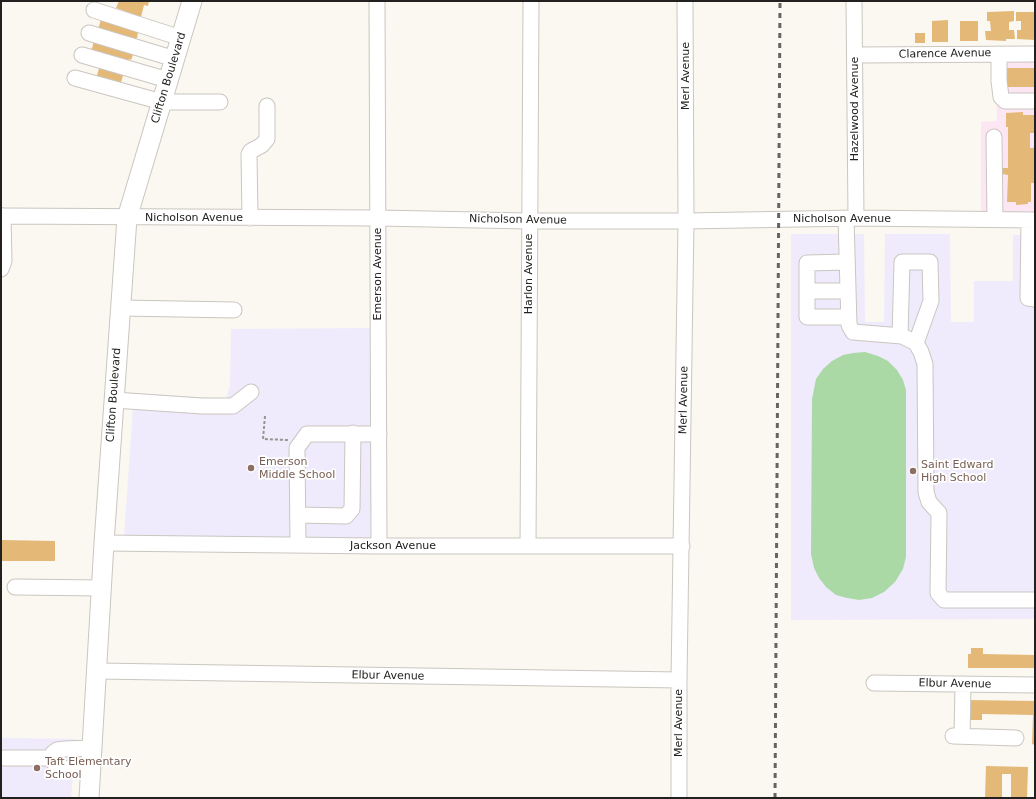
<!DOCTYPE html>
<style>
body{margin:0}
#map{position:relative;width:1036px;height:799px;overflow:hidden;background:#fbf7f1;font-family:"DejaVu Sans",sans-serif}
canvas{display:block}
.frame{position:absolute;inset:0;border:2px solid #22211f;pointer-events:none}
</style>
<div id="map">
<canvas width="1036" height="799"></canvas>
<div class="frame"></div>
</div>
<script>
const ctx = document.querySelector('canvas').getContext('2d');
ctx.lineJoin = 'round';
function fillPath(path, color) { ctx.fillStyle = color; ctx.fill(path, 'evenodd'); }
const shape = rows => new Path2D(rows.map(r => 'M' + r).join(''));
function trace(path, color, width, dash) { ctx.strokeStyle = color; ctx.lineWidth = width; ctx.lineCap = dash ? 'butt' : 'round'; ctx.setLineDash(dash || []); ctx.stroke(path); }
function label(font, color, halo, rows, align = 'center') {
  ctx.font = font + ' "DejaVu Sans",sans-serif'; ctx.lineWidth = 3.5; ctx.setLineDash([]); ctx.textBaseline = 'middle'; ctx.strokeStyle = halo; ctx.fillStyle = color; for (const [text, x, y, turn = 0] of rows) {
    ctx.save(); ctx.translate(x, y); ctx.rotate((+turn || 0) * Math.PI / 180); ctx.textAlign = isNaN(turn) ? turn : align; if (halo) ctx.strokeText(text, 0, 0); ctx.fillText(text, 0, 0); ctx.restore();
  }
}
fillPath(shape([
 [996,50,1035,50,1035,213,981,213,981,122,997,121]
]), '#fde6f3');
fillPath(shape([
 [791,234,864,234,865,322,884,322,885,234,950,234,951,322,974,322,974,281,1013,281,1013,235,1035,235,1035,619,791,620],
 [373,328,375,540,124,537,134,393,226,399,230,385,231,329],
 [1,738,76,739,71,798,1,798]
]), '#efebfc');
fillPath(shape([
 [865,352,878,356,888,361,897,370,903,380,906,390,906,557,903,569,895,582,884,592,872,598,859,600,847,598,836,595,826,587,819,578,814,568,811,554,812,399,816,379,823,369,832,361,843,355,853,353]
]), '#abd9a6');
fillPath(shape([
 [119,1,149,1,148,6,144,5,141,17,116,8],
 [1014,11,1014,21,1009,22,1009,30,1014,30,1015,39,1006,39,1006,41,986,40,985,31,991,31,990,21,987,21,987,12],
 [1016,12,1035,12,1035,40,1017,39,1017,30,1021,30,1021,21,1016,21],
 [102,16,139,26,137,38,136,38,133,45,97,33],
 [948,20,948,42,932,42,932,21],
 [960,21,978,21,978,41,960,41],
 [915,33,925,33,925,43,915,43],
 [94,40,132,48,131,54,133,55,131,60,129,59,127,67,90,52,91,48,92,49],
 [100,65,124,72,119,89,95,82],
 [1000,68,1035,68,1035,87,1000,87],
 [1023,112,1023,115,1035,115,1035,133,1030,133,1030,148,1033,148,1035,146,1035,183,1031,183,1031,202,1028,202,1028,204,1016,205,1016,202,1007,202,1008,175,1002,174,1001,168,1008,168,1008,127,1006,127,1006,113],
 [1,540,55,541,55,561,1,561],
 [971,648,983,648,983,654,1035,655,1035,668,968,668,968,654,971,654],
 [967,700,1035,701,1035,745,1032,744,1033,715,982,714,982,720,969,720],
 [986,766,1028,767,1027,798,1011,798,1011,774,1002,774,1002,798,985,798]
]), '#e4b978');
const minor = shape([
 [377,1,379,546],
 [854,1,856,218],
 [94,10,181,38],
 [89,33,175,59],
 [999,54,999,81,1001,97,1005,101,1035,101],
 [82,55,168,80],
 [855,55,1035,54],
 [75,78,162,102,220,102],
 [994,137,995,219],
 [1,216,378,218,529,221,686,221,856,218,1035,220],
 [250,218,249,154,251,151,262,145,267,139,267,106],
 [846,218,849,325,853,332,902,336,916,343,921,352,925,364,926,492,929,502,939,513,938,593,944,600,1035,600],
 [1029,220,1028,298,1035,299],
 [847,262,807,263,807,317,848,317],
 [1,269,4,261,3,216],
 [807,291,848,291],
 [121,308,234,310],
 [900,336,902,262,930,262,931,301,916,343],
 [114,400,202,406,233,406,251,392],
 [298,515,346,516,352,509,353,433],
 [104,543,379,546,682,546],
 [298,545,297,448,307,434,379,434],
 [528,546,531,1],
 [15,587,102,588],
 [97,671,679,680],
 [874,683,1035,685],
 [953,736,1016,738],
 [962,736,963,684],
 [1,758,50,758],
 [50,758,53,753,57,750,65,749,92,748],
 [50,758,55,764,61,768,91,772],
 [679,798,679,680,686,221,685,1]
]);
const major = shape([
 [89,798,104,543,127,218,192,1]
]);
trace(minor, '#cac6c0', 17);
trace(major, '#cac6c0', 21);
trace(shape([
 [265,416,263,439,288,440]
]), '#969490', 2, [3, 2]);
trace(minor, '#fff', 15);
trace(major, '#fff', 19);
trace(shape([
 [775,798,780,1]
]), '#666461', 3, [5, 5]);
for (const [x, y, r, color] of [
 [251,468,4,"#8d6e63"],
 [913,471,4,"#8d6e63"],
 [37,768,4,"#8d6e63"]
]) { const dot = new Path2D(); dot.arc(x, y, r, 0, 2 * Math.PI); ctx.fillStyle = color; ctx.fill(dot); trace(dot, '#fff', 1.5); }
label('11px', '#22211f', '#fff', [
 ["Clarence Avenue",945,54,-1],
 ["Merl Avenue",686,76,-90],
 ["Clifton Boulevard",169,78,-73],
 ["Hazelwood Avenue",855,109,-90],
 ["Nicholson Avenue",194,218],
 ["Nicholson Avenue",842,219],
 ["Nicholson Avenue",518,220,1],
 ["Emerson Avenue",378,274,-90],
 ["Harlon Avenue",529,274,-90],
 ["Clifton Boulevard",114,395,-86],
 ["Merl Avenue",684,400,-89],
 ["Jackson Avenue",393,546],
 ["Elbur Avenue",388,676,1],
 ["Elbur Avenue",955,684,1],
 ["Merl Avenue",679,723,-90]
]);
label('11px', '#785e54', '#fff', [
 ["Emerson",259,462],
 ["Middle School",259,475],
 ["Saint Edward",921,465],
 ["High School",921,478],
 ["Taft Elementary",45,762],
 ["School",45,775]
], 'left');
</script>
